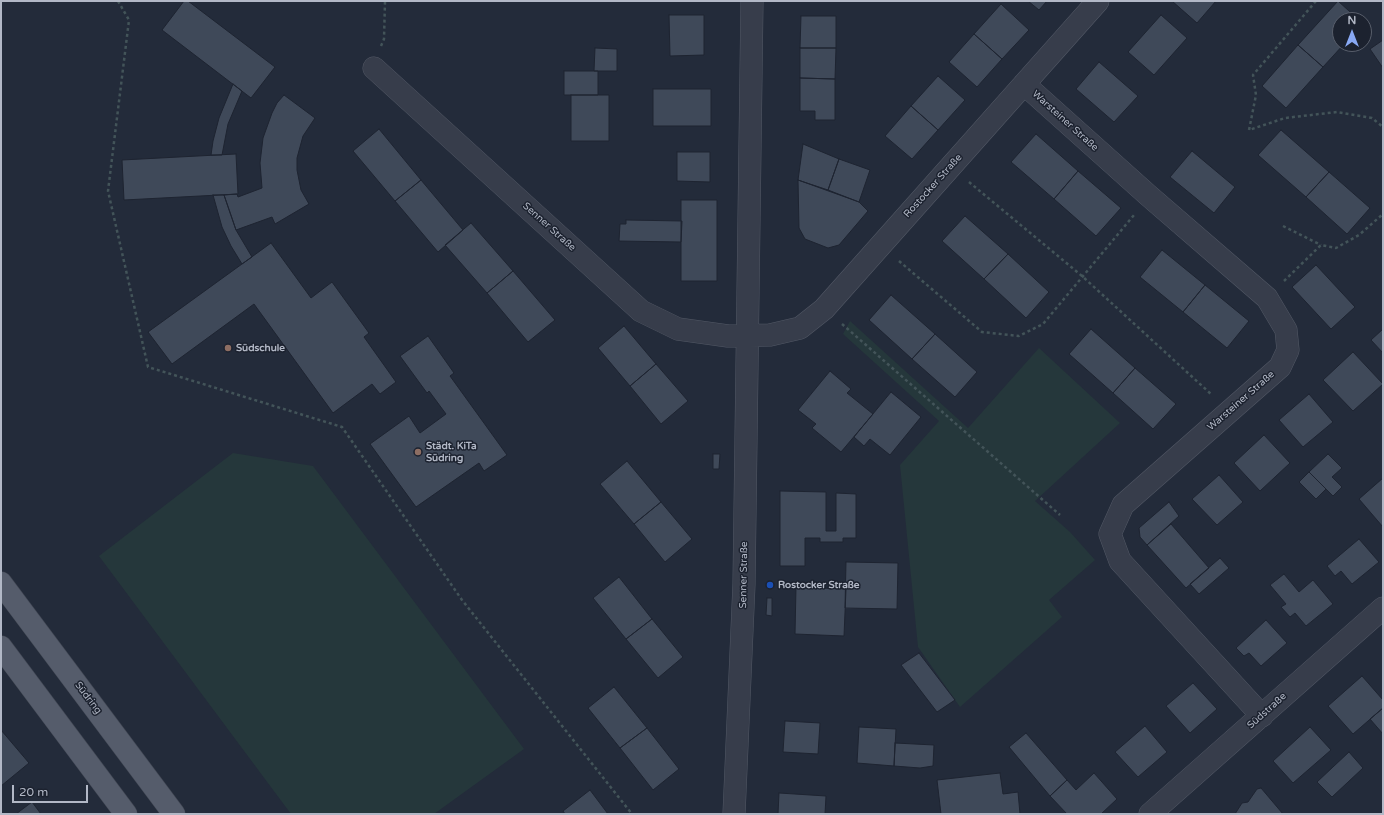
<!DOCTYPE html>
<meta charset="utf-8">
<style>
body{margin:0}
#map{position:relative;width:1384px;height:815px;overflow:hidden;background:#232b3a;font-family:"Varela Round",sans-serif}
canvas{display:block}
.frame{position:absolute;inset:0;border:2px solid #b2b8c6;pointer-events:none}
.north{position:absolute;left:1332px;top:12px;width:40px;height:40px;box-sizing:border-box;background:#1c222f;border:1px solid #585e6b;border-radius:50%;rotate:0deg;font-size:11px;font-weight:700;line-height:16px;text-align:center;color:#b2b8c6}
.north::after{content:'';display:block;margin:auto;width:14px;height:18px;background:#89a9f4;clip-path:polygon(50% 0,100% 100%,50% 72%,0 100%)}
.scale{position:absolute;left:12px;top:785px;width:76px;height:18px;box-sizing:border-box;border:2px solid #b2b8c6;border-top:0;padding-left:5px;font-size:12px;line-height:14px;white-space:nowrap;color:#b2b8c6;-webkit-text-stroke:3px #1c222f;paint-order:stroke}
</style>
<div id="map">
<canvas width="1384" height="815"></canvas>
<div class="frame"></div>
<div class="north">N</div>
<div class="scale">20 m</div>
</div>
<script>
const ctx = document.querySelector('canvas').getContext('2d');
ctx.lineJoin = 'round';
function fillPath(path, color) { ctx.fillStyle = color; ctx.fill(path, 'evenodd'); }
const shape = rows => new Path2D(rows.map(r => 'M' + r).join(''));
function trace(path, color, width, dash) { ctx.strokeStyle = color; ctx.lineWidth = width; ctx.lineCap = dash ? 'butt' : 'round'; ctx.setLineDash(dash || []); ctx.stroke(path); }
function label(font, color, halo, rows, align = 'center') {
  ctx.font = font + ' "Varela Round",sans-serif'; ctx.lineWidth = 3; ctx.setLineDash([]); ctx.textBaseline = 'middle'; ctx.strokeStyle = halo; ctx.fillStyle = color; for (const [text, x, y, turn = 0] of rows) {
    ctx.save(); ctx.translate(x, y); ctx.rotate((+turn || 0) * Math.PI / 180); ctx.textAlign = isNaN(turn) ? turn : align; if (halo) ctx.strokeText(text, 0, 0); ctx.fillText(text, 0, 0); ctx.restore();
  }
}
fillPath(shape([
 [850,321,968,428,1039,348,1120,423,1035,501,1070,532,1095,560,1049,600,1062,617,960,707,918,647,900,465,939,421,843,334],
 [233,453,313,466,524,749,434,814,291,814,99,556]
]), '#25373b');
const building = shape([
 [184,1,188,1,275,67,251,98,162,30,184,1],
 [1028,1,1047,1,1039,10,1028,1],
 [1172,1,1216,1,1197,23,1172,1],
 [1338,1,1359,20,1340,20,1340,44,1344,44,1323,67,1298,45,1338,1],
 [1001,4,1029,30,1002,59,974,34,1001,4],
 [669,15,704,15,704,55,670,56,669,15],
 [1161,15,1187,38,1154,75,1128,52,1161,15],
 [801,16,836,16,836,48,800,48,801,16],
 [974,34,1002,59,977,87,949,62,974,34],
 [1383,40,1383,68,1370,49,1383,40],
 [1298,45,1323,67,1286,108,1262,86,1298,45],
 [595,48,617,49,617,71,594,71,595,48],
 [800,48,836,48,835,79,800,78,800,48],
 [1099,62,1138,96,1114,122,1076,89,1099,62],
 [564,71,598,71,598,95,564,95,564,71],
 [938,76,965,100,938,130,911,106,938,76],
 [800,78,835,79,835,120,815,120,815,111,800,111,800,78],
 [233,84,242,91,228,124,222,155,211,155,213,141,219,118,233,84],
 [653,89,711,89,711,126,653,126,653,89],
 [284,95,315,118,303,136,297,158,297,170,301,190,309,204,275,224,272,217,236,230,224,195,237,194,238,197,262,188,260,163,263,138,272,113,277,103,284,95],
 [571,95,609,95,609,141,571,141,571,95],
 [911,106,938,130,912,159,885,136,911,106],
 [379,129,421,180,395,201,353,151,379,129],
 [1281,130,1329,172,1306,197,1258,155,1281,130],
 [1036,134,1078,171,1054,199,1011,162,1036,134],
 [803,144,839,159,828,190,798,180,803,144],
 [1192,151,1235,187,1214,213,1170,177,1192,151],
 [677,152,710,152,710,182,677,181,677,152],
 [236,154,238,194,124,200,122,160,236,154],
 [839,159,870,170,859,202,828,190,839,159],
 [1078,171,1121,208,1096,236,1054,199,1078,171],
 [1329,172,1370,208,1347,234,1306,197,1329,172],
 [421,180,463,230,438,252,395,201,421,180],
 [798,180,859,202,868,211,839,245,828,248,805,239,799,228,798,180],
 [213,195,224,195,236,230,252,257,242,264,231,246,222,227,213,195],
 [681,200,717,200,717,281,681,281,681,200],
 [965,216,1008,254,984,279,942,241,965,216],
 [626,220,682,221,681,242,619,241,620,224,626,224,626,220],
 [471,223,513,271,487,293,445,245,471,223],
 [271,243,311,298,332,282,369,333,364,337,396,382,380,394,372,384,333,413,254,304,172,364,148,332,271,243],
 [1162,250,1205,285,1183,312,1140,277,1162,250],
 [1008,254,1049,292,1026,318,984,279,1008,254],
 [1316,265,1355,307,1331,329,1292,287,1316,265],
 [513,271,555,320,528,342,487,293,513,271],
 [1205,285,1249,321,1227,348,1183,312,1205,285],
 [891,295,935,334,912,359,869,320,891,295],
 [624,326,656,364,630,386,598,348,624,326],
 [1091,329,1135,368,1113,393,1069,354,1091,329],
 [1383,329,1383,353,1371,340,1383,329],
 [935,334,977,372,955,397,912,359,935,334],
 [428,336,454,373,450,376,507,455,484,471,479,463,416,507,370,444,409,416,420,433,446,414,429,391,427,393,400,356,428,336],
 [1353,352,1383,384,1353,411,1323,380,1353,352],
 [656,364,688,401,661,424,630,386,656,364],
 [1135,368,1176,404,1153,429,1113,393,1135,368],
 [830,371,851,389,847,393,873,414,841,452,812,428,816,424,798,410,830,371],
 [891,392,921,417,890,455,870,439,864,446,854,437,891,392],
 [1309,394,1333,422,1303,447,1279,420,1309,394],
 [1264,435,1290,463,1260,491,1234,463,1264,435],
 [713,454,720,454,719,469,713,469,713,454],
 [1328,454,1342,468,1332,477,1342,487,1333,496,1309,472,1328,454],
 [627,461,661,502,634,524,600,484,627,461],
 [1309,472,1326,489,1316,499,1299,482,1309,472],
 [1219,475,1243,502,1217,525,1192,499,1219,475],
 [1383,478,1383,527,1359,499,1383,478],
 [780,491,826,492,826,531,836,531,836,493,856,494,856,538,843,538,843,542,820,542,820,538,805,538,805,566,780,566,780,491],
 [661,502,692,539,665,562,634,524,661,502],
 [1169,502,1179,516,1147,545,1140,537,1139,528,1169,502],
 [1171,524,1209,568,1186,588,1147,545,1171,524],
 [1359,539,1379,562,1352,584,1341,571,1335,576,1327,566,1359,539],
 [1220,558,1229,568,1199,594,1190,584,1220,558],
 [846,562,898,563,897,609,845,608,846,562],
 [1284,574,1299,592,1313,580,1333,604,1306,626,1295,613,1290,617,1281,607,1286,604,1270,585,1284,574],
 [619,577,652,619,626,639,593,598,619,577],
 [796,587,846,589,844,636,795,634,796,587],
 [767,598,772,598,772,616,766,615,767,598],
 [652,619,683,657,658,678,626,639,652,619],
 [1266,620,1287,643,1261,666,1249,653,1244,656,1236,648,1266,620],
 [919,653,955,700,937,712,901,665,919,653],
 [1362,676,1383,700,1383,708,1353,734,1328,706,1362,676],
 [1193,683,1217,709,1190,733,1166,706,1193,683],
 [614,687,647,728,620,748,588,708,614,687],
 [1383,708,1383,734,1370,719,1383,708],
 [785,721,820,723,818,754,783,752,785,721],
 [1145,726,1167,752,1138,777,1115,752,1145,726],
 [859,727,896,729,894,766,857,763,859,727],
 [1310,727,1331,750,1293,783,1273,761,1310,727],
 [647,728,679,769,653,790,620,748,647,728],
 [1,730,29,763,1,786,1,730],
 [1026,733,1067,780,1050,796,1009,747,1026,733],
 [895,743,934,745,933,766,920,768,894,766,895,743],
 [1349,752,1363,768,1332,797,1317,782,1349,752],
 [1000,773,1003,794,1018,792,1020,814,941,814,937,780,1000,773],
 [1094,773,1117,799,1101,814,1067,814,1050,796,1067,780,1076,790,1094,773],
 [1261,788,1283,814,1235,814,1242,803,1248,802,1257,789,1261,788],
 [590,790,608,814,565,814,563,811,590,790],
 [779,793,826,796,825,814,778,814,779,793],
 [32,802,41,814,16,814,32,802]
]);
fillPath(building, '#3f4959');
trace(building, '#1e2431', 1);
const minor = shape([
 [374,68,641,311,678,329,728,336,770,335,800,328,824,309,1098,1],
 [1024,84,1149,196,1267,298,1286,330,1288,350,1280,367,1123,505,1110,534,1120,561,1262,716],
 [734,814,744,584,752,1],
 [1150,814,1383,608]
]);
const major = shape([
 [1,583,174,814],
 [1,647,126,814]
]);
trace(minor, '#525865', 23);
trace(major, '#404653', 23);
trace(shape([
 [118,1,129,20,108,191,148,367,342,427,462,600,632,814],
 [1316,1,1253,75,1256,95,1249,130,1285,118,1337,112,1372,118,1383,127],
 [381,46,384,39,385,1],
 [969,182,1082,276,1212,395],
 [1283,226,1321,245],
 [899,261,982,332,1019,336,1043,324,1134,215],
 [1284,281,1321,245,1336,248,1359,235,1383,214],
 [842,324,1060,515]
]), '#435459', 2.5, [3, 3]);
trace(minor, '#373d4b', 22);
trace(major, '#555c6b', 22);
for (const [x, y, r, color] of [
 [228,348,4,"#8d6e63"],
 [418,452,4,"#8d6e63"],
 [770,585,4,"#1a4fb4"]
]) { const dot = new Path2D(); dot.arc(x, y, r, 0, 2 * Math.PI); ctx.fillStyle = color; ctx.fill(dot); trace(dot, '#1c222f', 1.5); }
label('10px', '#b2b8c6', '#1c222f', [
 ["Warsteiner Straße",1065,121,42],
 ["Rostocker Straße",933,186,-48],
 ["Senner Straße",549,227,42],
 ["Warsteiner Straße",1241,401,-41],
 ["Senner Straße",744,575,-89],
 ["Südring",88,698,53],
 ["Südstraße",1267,711,-42]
]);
label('bold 10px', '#b2b8c6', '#1c222f', [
 ["Südschule",236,348],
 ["Städt. KiTa",426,446],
 ["Südring",426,458],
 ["Rostocker Straße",778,585]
], 'left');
</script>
